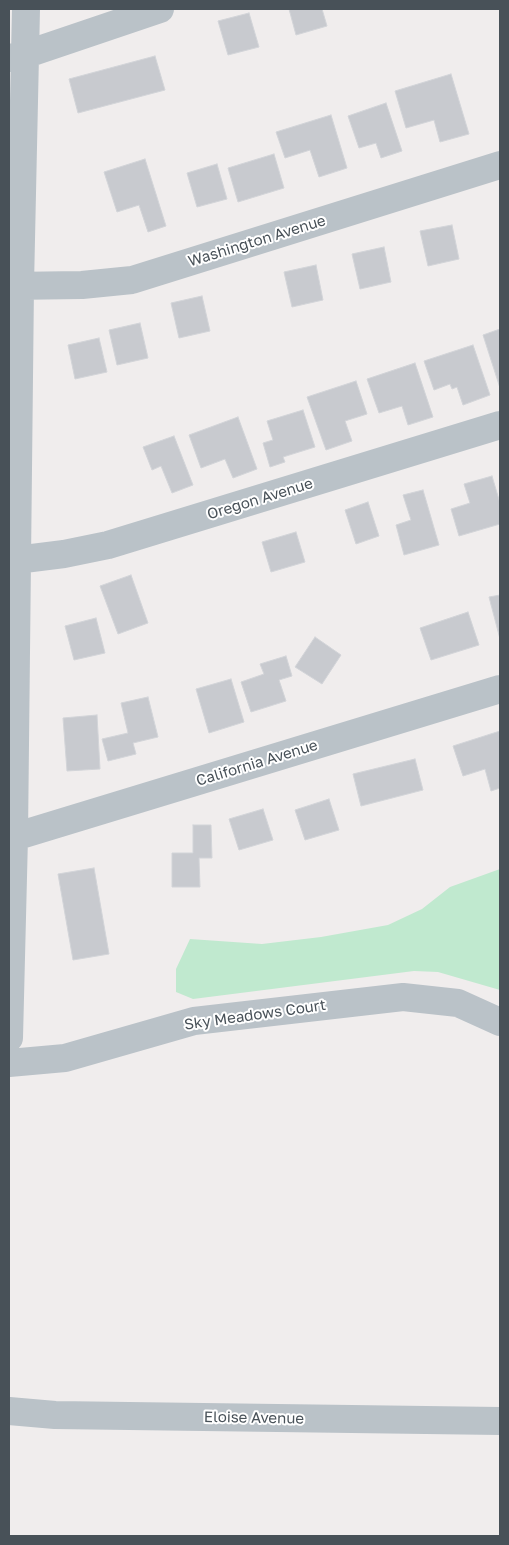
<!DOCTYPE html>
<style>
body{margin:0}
#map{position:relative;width:509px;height:1545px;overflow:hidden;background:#f0eded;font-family:"Golos Text",sans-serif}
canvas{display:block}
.frame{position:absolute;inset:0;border:10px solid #485158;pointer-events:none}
</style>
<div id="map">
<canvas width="509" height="1545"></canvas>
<div class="frame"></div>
</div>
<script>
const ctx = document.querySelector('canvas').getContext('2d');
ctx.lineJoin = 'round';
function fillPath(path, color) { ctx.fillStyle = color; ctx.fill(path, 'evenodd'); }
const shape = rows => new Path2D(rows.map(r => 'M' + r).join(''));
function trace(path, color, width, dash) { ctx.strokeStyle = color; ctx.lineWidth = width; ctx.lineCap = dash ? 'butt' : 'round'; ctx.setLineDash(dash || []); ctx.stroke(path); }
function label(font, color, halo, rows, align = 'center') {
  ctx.font = font + ' "Golos Text",sans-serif'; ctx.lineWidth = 4; ctx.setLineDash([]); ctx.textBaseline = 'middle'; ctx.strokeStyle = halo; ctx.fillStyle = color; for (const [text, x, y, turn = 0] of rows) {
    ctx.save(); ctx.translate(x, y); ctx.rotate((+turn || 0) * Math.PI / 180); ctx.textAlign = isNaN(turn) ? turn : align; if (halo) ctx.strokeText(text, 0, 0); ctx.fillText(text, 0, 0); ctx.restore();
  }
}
fillPath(shape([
 [500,869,500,990,438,972,414,971,193,999,176,992,176,969,190,939,262,944,321,937,388,925,422,909,450,887]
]), '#c0e9cf');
const building = shape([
 [289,9,322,9,327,26,296,35,289,9],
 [249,13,259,47,228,55,218,21,249,13],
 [155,56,165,90,78,113,69,79,155,56],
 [451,74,469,134,440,142,434,120,406,128,395,91,451,74],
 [386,103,402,151,381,158,376,143,359,148,348,116,386,103],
 [331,115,347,168,319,177,310,150,285,158,276,132,331,115],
 [274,154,284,188,238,202,228,168,274,154],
 [145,159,166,226,148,232,139,205,117,212,104,172,145,159],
 [217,164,227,199,197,207,187,173,217,164],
 [452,225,459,259,428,266,420,231,452,225],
 [384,247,391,282,360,289,352,254,384,247],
 [316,265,323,300,292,307,284,272,316,265],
 [202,296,210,331,179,338,171,303,202,296],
 [140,323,148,358,117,365,109,330,140,323],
 [500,329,500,388,483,335,500,329],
 [99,338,107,372,75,379,68,345,99,338],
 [473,345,490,395,463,405,457,387,452,389,450,384,434,390,424,361,473,345],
 [415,363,433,417,408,425,402,406,379,413,367,379,415,363],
 [356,381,367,414,345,421,352,441,326,450,307,397,356,381],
 [303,410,315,447,283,457,285,462,270,467,263,443,273,440,267,421,303,410],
 [238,417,257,469,233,478,225,459,201,468,189,435,238,417],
 [174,436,193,485,172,493,161,466,152,470,143,447,174,436],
 [492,476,500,503,500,524,459,536,451,509,470,503,464,484,492,476],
 [423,490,439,545,404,555,396,525,411,520,403,495,423,490],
 [368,502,379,536,356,544,345,510,368,502],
 [296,532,305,562,271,572,262,542,296,532],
 [131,575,148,623,118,634,100,586,131,575],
 [500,595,500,639,489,597,500,595],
 [468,612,479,645,431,660,420,628,468,612],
 [96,618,105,653,74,660,65,626,96,618],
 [315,637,341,655,322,684,295,667,315,637],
 [286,656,292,676,279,680,286,701,251,712,241,682,264,674,260,664,286,656],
 [231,679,244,722,209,733,196,689,231,679],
 [148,697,158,737,133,743,136,754,108,761,102,739,128,733,121,703,148,697],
 [97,715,100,769,67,771,63,718,97,715],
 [500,731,500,788,491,791,485,769,463,776,453,746,500,731],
 [415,759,423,790,361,806,353,774,415,759],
 [329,799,339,830,305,840,295,810,329,799],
 [263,809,273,840,239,850,229,819,263,809],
 [193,825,211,825,212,858,199,858,200,887,172,887,172,853,193,853,193,825],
 [94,868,109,954,73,960,58,874,94,868]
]);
fillPath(building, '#c8cacf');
trace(building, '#d2d4d8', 1);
trace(shape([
 [9,58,24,55,160,9],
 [9,286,82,285,132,280,500,165],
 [16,560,64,554,108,545,500,425],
 [14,837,500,689],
 [9,1038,14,837,20,285,26,9],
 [9,1063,65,1058,194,1021,403,997,458,1003,500,1022],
 [9,1411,55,1415,500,1421]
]), '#bac2c8', 28);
label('15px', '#485158', '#fff', [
 ["Washington Avenue",257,241,-17],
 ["Oregon Avenue",260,499,-17],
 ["California Avenue",257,763,-17],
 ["Sky Meadows Court",255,1015,-8],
 ["Eloise Avenue",254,1418,1]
]);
</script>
